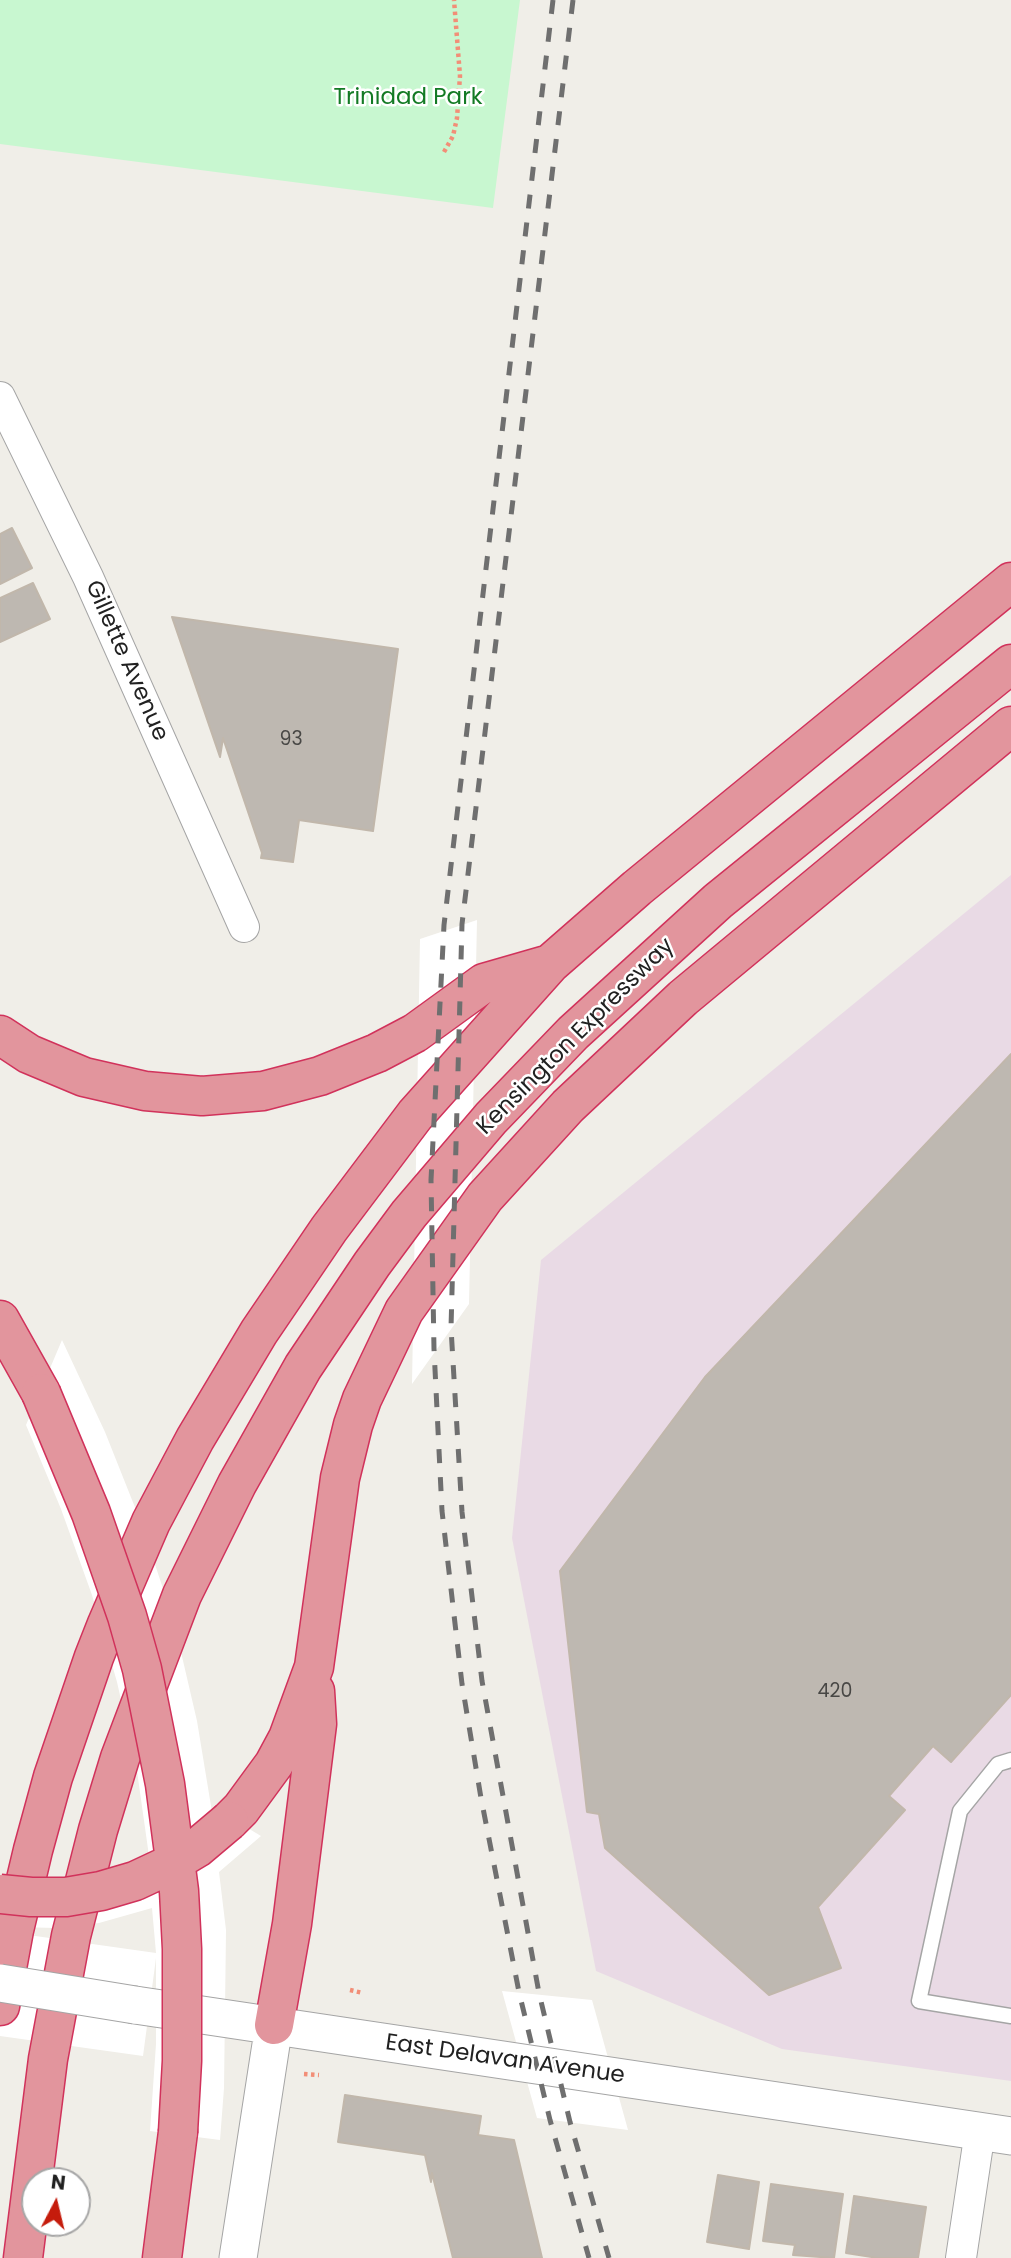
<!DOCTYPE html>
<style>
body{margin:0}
#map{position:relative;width:1011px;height:2258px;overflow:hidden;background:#f0eee8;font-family:Poppins,sans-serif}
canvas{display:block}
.north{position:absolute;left:21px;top:2167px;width:70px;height:70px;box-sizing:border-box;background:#fff;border:2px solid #a6a6a6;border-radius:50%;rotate:7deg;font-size:19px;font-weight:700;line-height:28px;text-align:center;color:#212121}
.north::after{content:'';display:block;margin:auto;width:24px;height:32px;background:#c51c0c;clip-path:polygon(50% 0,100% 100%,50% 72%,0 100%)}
</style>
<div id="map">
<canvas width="1011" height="2258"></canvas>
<div class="north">N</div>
</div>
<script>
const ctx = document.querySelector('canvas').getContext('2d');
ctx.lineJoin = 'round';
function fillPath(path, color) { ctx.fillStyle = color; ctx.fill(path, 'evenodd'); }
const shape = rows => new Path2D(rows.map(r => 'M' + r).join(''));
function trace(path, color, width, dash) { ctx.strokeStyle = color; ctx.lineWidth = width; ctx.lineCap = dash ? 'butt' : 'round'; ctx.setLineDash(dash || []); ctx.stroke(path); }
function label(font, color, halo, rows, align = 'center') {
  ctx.font = font + ' Poppins,sans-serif'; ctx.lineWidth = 5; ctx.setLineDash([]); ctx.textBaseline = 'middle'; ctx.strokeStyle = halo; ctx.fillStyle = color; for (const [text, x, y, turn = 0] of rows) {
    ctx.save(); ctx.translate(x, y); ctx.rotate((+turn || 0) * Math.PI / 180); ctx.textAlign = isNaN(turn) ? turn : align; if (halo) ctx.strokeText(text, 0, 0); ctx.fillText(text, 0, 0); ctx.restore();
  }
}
fillPath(shape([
 [1011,875,1011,2081,782,2049,596,1971,512,1538,541,1260]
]), '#e9dae5');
fillPath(shape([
 [0,0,520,0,493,208,0,144]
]), '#c8f7d0');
fillPath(shape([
 [477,920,469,1304,412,1384,420,939],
 [62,1340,105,1432,142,1525,174,1622,197,1721,212,1812,216,1809,261,1836,219,1872,226,1930,224,2088,220,2140,150,2131,156,2044,156,1958,143,2056,0,2036,0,1931,156,1953,152,1908,99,1923,57,1928,15,1927,46,1882,111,1872,149,1856,137,1771,117,1682,92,1595,61,1509,26,1425],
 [502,1991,592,2000,628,2130,537,2118]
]), '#fff');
const building = shape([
 [12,528,32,568,0,584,0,534,12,528],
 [33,583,50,619,0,642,0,598,33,583],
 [172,617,398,649,373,831,299,820,293,862,261,858,262,853,223,738,220,757,172,617],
 [1011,1054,1011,1695,951,1762,933,1746,889,1796,905,1810,818,1907,841,1968,769,1995,605,1848,599,1814,587,1812,560,1571,705,1377,1011,1054],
 [345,2095,481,2116,478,2135,514,2140,542,2258,453,2258,432,2173,431,2182,425,2155,338,2142,345,2095],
 [718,2175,759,2182,749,2249,707,2242,718,2175],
 [771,2184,843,2194,834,2258,793,2255,795,2245,763,2241,771,2184],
 [854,2196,926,2207,918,2258,878,2258,846,2253,854,2196]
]);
fillPath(building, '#beb8b1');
trace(building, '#c1b7ab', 2);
const service = shape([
 [1011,1760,998,1764,960,1811,919,2001,1011,2016]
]);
const minor = shape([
 [0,397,88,577,244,927],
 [961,2258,980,2131]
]);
const tertiary = shape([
 [135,2005,1011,2136],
 [238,2258,274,2025]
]);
const motorway = shape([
 [0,1035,29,1054,84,1077,145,1091,202,1096,263,1091,320,1076,377,1053,415,1033,484,983,550,964],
 [0,1320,41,1393],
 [229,1821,241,1809,274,1764,288,1738,314,1667,340,1478,353,1425,362,1399,404,1311,485,1197,568,1106,683,998,1011,726],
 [0,2006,14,1930,33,1850,53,1777,94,1657,107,1624,151,1522,195,1439,259,1332,329,1229,415,1115,550,964,637,888,1011,582],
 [274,2025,292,1924,317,1724,315,1691],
 [23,2258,48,2059,71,1936,98,1830,120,1758,182,1595,237,1484,303,1367,372,1264,409,1214,491,1118,573,1033,718,901,1011,664],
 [162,2258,178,2132]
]);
trace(service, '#a5a5a5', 17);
trace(minor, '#a5a5a5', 32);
trace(tertiary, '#a5a5a5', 39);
trace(motorway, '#d1325b', 41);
trace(shape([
 [444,152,453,136,457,118,460,76,454,0],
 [350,1990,363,1993],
 [304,2074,319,2075]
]), '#f28e77', 4.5, [3.5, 3.5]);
trace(service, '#fff', 14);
trace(minor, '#fff', 30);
trace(tertiary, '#fff', 37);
trace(motorway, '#e2959d', 38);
trace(shape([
 [553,0,444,925,431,1180,434,1349,442,1511,462,1684,481,1798,519,1992,550,2120,589,2258],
 [573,0,462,924,451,1328,462,1512,482,1681,539,1993,570,2122,609,2258]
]), '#6f6f6f', 5, [14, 14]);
const tertiaryBridge = shape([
 [0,1983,135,2005]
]);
const motorwayBridge = shape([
 [41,1393,91,1513,127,1616,142,1669,165,1784,179,1891,182,1949,182,2061,178,2132],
 [0,1894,31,1897,66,1897,101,1891,135,1881,167,1866,197,1848,229,1821]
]);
trace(tertiaryBridge, '#a5a5a5', 39, []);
trace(motorwayBridge, '#d1325b', 41, []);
trace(tertiaryBridge, '#fff', 37);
trace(motorwayBridge, '#e2959d', 38);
label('19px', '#484745', null, [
 ["93",291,740],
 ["420",835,1692]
]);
label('23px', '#137a24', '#fff', [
 ["Trinidad Park",408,98]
]);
label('23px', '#212121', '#fff', [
 ["Gillette Avenue",126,661,66],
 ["Kensington Expressway",576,1037,-45],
 ["East Delavan Avenue",505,2060,8]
]);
</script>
